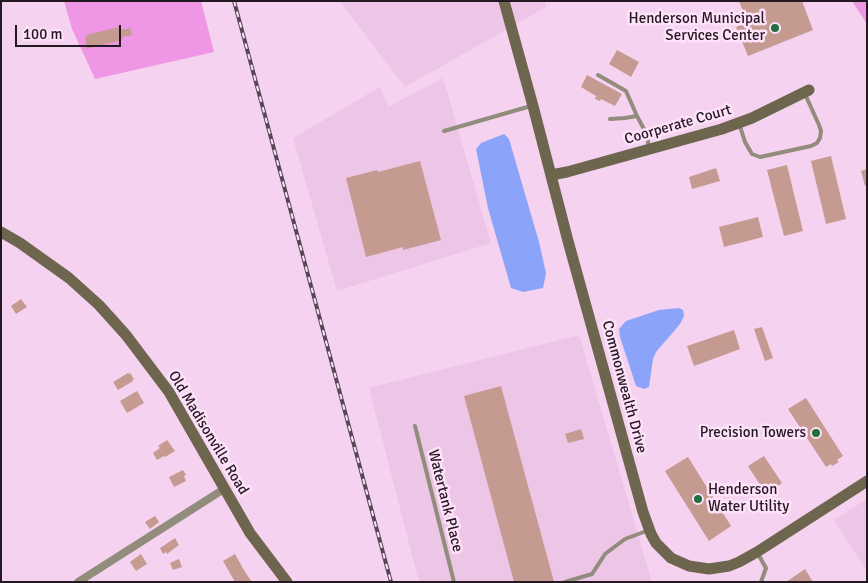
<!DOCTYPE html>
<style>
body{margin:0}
#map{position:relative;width:868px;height:583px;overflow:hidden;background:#f5d2ef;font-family:Signika,sans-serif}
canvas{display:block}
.frame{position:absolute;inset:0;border:2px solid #241822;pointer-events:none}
.scale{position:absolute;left:15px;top:25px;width:106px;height:22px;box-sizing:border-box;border:2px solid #241822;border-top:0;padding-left:6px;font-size:15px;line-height:18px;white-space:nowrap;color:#241822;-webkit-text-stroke:4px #fee2f9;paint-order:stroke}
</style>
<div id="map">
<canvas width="868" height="583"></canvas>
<div class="frame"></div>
<div class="scale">100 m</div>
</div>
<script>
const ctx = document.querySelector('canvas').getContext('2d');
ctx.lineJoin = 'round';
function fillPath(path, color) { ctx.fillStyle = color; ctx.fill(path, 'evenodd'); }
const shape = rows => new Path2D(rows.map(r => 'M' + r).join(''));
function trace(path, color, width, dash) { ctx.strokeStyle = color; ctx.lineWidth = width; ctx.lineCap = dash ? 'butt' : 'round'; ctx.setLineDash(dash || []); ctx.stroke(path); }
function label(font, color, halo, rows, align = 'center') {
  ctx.font = font + ' Signika,sans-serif'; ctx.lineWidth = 5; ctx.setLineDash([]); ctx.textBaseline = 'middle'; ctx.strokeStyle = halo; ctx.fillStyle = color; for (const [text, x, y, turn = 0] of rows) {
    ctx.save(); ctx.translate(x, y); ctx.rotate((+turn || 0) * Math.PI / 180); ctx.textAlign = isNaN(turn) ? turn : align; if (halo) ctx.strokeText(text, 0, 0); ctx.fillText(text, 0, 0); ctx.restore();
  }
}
fillPath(shape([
 [340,1,545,1,546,7,405,87],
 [443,78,491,243,337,291,293,138,380,87,388,107],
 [579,335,652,582,419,582,369,388],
 [867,499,867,571,834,520]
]), '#edc5e7');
fillPath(shape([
 [64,1,201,1,214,52,95,79,72,29],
 [852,1,867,1,867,24]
]), '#ef96e4');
fillPath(shape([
 [504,134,509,139,539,242,546,273,543,288,523,292,511,288,488,208,476,149,481,143],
 [679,308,683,310,684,316,680,324,656,352,653,359,649,387,644,389,636,386,620,337,619,329,626,321,659,310]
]), '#8ba3f9');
fillPath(shape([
 [739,1,802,1,813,30,748,56,736,27,741,25,740,21,746,19],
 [119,27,120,30,130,28,132,35,122,37,122,40,87,49,85,38,87,37,86,35],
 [617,50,639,62,631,77,609,64],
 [587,75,622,94,615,106,601,99,600,101,595,99,596,96,581,87],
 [831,156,846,219,826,224,811,161],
 [420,161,441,240,403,250,403,247,366,257,346,178,377,170,378,172],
 [787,165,803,231,784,236,767,170],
 [716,168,720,181,692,189,689,177],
 [867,169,867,186,865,186,861,171],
 [758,217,763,237,724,247,719,227],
 [21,299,27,307,16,314,11,306],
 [762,327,773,358,765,361,754,329],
 [734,330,740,349,694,366,687,346],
 [128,373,129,374,130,373,134,379,132,380,133,381,118,390,113,382],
 [501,386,554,582,514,582,464,396],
 [137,391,144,403,127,413,120,401],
 [806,398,843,456,837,460,839,462,832,466,831,464,826,467,788,409],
 [581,429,584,439,568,443,565,434],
 [167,440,175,451,165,457,164,456,157,460,153,453,160,448,158,446],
 [764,456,782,483,766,494,748,466],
 [688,457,731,526,709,541,665,471],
 [183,470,186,475,184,476,186,481,174,487,169,477],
 [155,516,159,522,150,529,145,522],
 [175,538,179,545,167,554,166,552,163,554,160,548],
 [141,554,147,564,136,571,130,562],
 [235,554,245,572,252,582,235,582,223,561],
 [179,559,182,567,173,570,170,563],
 [805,569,813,582,786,582]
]), '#c59a91');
trace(shape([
 [598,75,626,91,637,116],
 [610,119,625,118,637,116,646,133,649,147],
 [739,123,745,142,752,154,760,157,811,146,817,143,820,138,821,131,819,125,805,94],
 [444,131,531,106],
 [415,426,454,582],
 [758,554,766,568,761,582],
 [565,582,592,574,605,554,625,539,649,530]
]), '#928c7c', 4);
trace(shape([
 [78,582,224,489]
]), '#928c7c', 8);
trace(shape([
 [504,1,533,106,568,241,643,512,651,534,656,543,671,558,689,566,709,569,729,566,739,562,757,552,867,481],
 [551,175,567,172,722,129,752,118,809,90],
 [1,232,20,243,69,278,99,305,126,335,169,392,250,533,287,582]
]), '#6d654d', 11);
const rail = shape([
 [234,1,391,582]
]);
trace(rail, '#584655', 4);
trace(rail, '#fee2f9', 2, [5.5]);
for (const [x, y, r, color] of [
 [775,28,5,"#226e3d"],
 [816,433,5,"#226e3d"],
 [698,499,5,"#226e3d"]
]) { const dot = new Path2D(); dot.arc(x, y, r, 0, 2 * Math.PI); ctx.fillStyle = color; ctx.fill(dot); trace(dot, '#fee2f9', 2); }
label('15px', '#241822', '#fee2f9', [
 ["Henderson Municipal",765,19],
 ["Services Center",765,36],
 ["Precision Towers",806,433],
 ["Henderson",708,490,"left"],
 ["Water Utility",708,507,"left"]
], 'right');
label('15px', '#241822', '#fee2f9', [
 ["Coorperate Court",678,125,-16],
 ["Commonwealth Drive",624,387,75],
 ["Old Madisonville Road",208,433,59],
 ["Watertank Place",445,501,76]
]);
</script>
